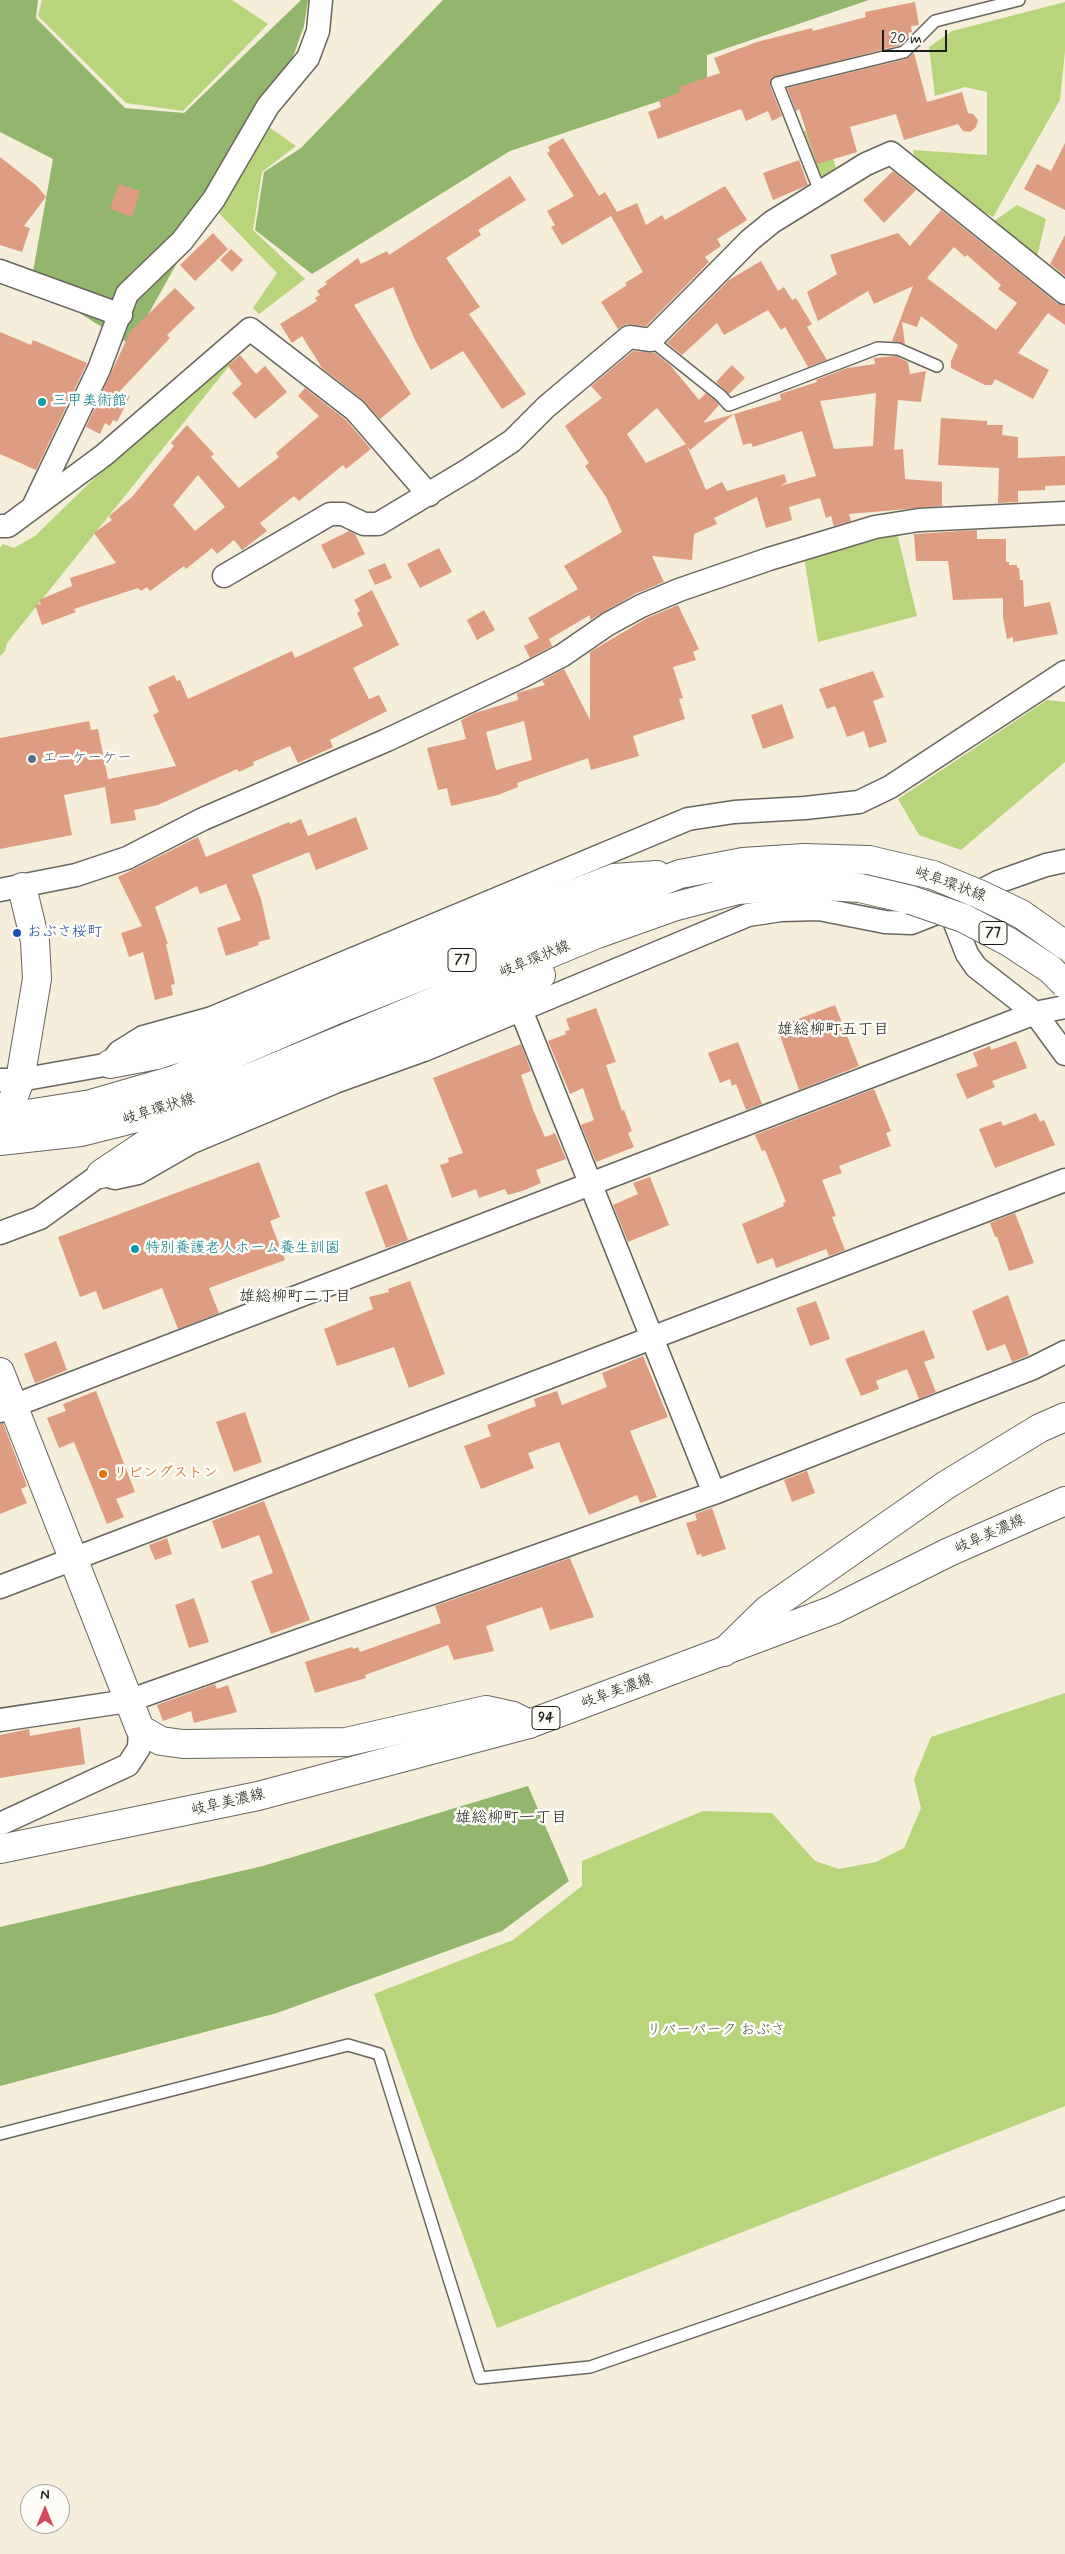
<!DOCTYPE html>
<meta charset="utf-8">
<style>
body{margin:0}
#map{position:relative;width:1065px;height:2554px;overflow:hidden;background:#f4eeda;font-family:Mynerve,sans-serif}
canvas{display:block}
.north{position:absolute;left:20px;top:2484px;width:50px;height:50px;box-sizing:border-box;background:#fdfcf7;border:1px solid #a3a29f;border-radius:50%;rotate:0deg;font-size:14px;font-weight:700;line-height:20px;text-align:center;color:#1c1c1c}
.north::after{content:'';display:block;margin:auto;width:18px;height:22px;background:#d1495b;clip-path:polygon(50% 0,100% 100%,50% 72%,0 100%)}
.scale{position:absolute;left:882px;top:30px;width:65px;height:22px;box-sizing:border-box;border:2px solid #1c1c1c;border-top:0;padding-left:6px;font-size:15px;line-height:18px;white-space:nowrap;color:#1c1c1c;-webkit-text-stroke:4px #fdfcf7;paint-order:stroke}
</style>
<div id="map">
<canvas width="1065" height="2554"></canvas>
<div class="north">N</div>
<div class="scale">20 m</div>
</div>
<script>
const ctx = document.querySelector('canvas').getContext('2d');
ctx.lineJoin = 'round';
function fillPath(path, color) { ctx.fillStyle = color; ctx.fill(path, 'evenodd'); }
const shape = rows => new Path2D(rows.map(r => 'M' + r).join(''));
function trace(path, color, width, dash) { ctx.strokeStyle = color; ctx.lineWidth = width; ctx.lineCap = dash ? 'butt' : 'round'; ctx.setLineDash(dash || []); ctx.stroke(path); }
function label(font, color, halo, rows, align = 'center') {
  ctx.font = font + ' Mynerve,"Klee One",sans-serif'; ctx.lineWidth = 5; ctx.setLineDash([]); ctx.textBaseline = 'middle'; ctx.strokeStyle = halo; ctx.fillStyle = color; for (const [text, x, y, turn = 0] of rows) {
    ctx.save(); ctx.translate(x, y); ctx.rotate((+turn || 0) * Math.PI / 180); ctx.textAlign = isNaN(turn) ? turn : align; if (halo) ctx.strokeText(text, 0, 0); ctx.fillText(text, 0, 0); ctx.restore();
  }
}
fillPath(shape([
 [42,0,232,0,268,24,183,111,126,103,38,16],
 [1065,2,1065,51,1060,100,993,217,957,199,916,168,913,150,987,155,987,92,965,87,935,96,929,47,952,31],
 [266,125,296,146,262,172,253,230,305,279,259,314,253,308,277,273,217,211],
 [825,129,837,172,820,179,803,131],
 [1017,205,1046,219,1036,261,990,224],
 [231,352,237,356,7,643,5,651,0,656,0,548,3,544,14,548,35,536,110,463],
 [897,533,917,616,818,642,804,557],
 [1047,700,1065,702,1065,762,961,850,919,835,898,799],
 [1065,1693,1065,2106,497,2328,374,1994,513,1940,582,1886,582,1861,703,1811,772,1813,815,1861,839,1869,876,1862,904,1848,921,1808,914,1779,931,1737]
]), '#b9d57b');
fillPath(shape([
 [0,0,38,0,36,18,125,108,184,113,301,0,308,0,304,26,294,54,131,345,31,283,53,159,0,132],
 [443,0,869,0,707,55,707,85,510,151,312,274,255,230,264,172,301,148],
 [528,1786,569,1881,502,1931,277,2013,0,2086,0,1927,263,1866]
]), '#92b66b');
fillPath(shape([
 [915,2,919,25,911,26,912,32,908,33,909,36,900,45,772,78,770,86,782,116,772,121,768,111,746,121,741,109,658,139,648,112,661,107,659,100,681,92,679,87,720,73,714,58,757,42,812,28,813,31,866,17,865,12],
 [914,53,927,102,962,92,968,113,973,114,978,120,976,127,970,132,963,131,958,124,904,140,896,114,850,127,857,152,817,164,799,109,796,111,787,88,906,59],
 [563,138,599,196,605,192,617,212,637,203,646,225,662,215,665,220,725,186,747,220,717,239,721,246,705,257,709,262,646,326,626,324,618,329,601,302,627,285,625,283,643,272,611,216,562,245,551,227,555,225,547,211,574,196,547,153,550,151,548,147],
 [1065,143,1065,210,1024,189,1037,164,1051,171],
 [0,157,37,186,46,197,24,226,30,228,22,252,0,245],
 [799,160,808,185,773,200,763,173],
 [893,171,916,190,884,223,863,200],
 [510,176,526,200,478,230,481,235,446,258,480,307,469,314,526,394,502,409,463,351,431,370,414,338,393,287,354,305,411,394,380,419,363,400,322,368,302,336,292,343,280,324,317,301,315,298,320,295,317,291,327,284,325,282,358,258,361,264,387,251,389,255],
 [119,184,140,191,132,217,110,209],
 [941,210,1057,303,1065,306,1065,325,1048,313,1018,353,1049,370,1033,399,995,379,992,385,985,385,951,368,951,361,958,345,921,316,917,327,902,322,905,344,892,341,913,286,874,304,868,291,818,321,807,292,837,274,830,255,898,233,910,246],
 [954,247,965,257,967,255,1001,285,998,289,1017,303,996,330,927,278],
 [213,233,228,249,195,281,180,265],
 [1065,235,1065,276,1050,264],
 [231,249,243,260,232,272,220,260],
 [761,261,778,291,784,287,792,300,796,298,812,324,807,327,827,360,808,367,785,327,781,330,768,310,724,335,717,323,682,355,667,343,729,280],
 [175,288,195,308,167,335,170,338,120,391,130,396,117,422,113,420,110,426,105,423,100,434,86,427,130,332],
 [0,332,31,345,33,340,87,363,36,470,0,454],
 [633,351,655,353,671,366,699,400,706,393,716,401,719,405,703,423,734,414,690,450,687,446,706,490,722,482,727,491,784,474,787,482,780,486,816,476,802,431,753,447,751,443,743,445,734,414,781,400,780,394,817,382,816,380,847,368,875,364,874,358,896,356,908,362,910,374,926,371,921,402,898,400,894,450,903,449,905,479,942,482,942,506,849,514,851,521,834,526,831,516,826,518,820,498,789,507,792,520,766,528,757,497,714,518,717,524,694,534,692,560,652,556,664,582,635,594,590,620,590,615,549,639,552,646,530,658,524,646,539,638,528,618,578,589,564,566,622,532,606,497,585,466,589,463,565,426,602,398,591,386],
 [876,393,873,446,834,449,820,401],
 [657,408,686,444,646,463,627,434],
 [240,355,256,374,265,366,287,392,255,419,232,393,242,384,228,366],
 [732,365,745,378,729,394,716,382],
 [305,388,346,420,371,449,346,469,343,465,299,501,294,496,260,523,267,531,242,550,234,540,217,554,212,548,186,569,184,566,150,591,147,587,141,591,138,588,74,609,76,612,42,625,35,605,41,604,39,600,72,586,70,578,116,563,94,533,112,520,109,516,132,497,174,446,171,443,187,425,214,454,211,457,239,488,279,457,276,453,319,416,298,396],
 [198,475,225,507,195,531,173,505],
 [941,418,987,421,987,425,1003,425,1002,435,1018,437,1018,458,1065,456,1065,485,1045,486,1045,490,1018,491,1018,502,998,503,999,468,938,465],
 [977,530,977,539,1006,539,1006,562,1009,562,1009,565,1017,565,1017,568,1019,568,1020,580,1023,580,1024,607,1050,602,1058,634,1013,642,1013,637,1007,639,1003,618,1003,598,953,600,948,561,916,561,914,534],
 [349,531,355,534,365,554,333,569,321,545],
 [439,548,452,572,420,588,407,564],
 [385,563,392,578,375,585,368,570],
 [372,590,399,645,353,668,369,699,379,695,387,711,330,740,333,747,298,763,290,746,253,762,254,765,239,772,237,769,158,805,134,810,136,820,111,824,105,787,64,795,72,835,0,849,0,738,89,721,91,730,98,729,108,779,176,766,153,715,159,712,148,687,174,675,177,681,180,680,188,699,292,651,295,658,363,626,357,613,360,611,354,600],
 [678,605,699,649,693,652,696,660,673,667,683,698,679,699,685,719,633,736,639,756,591,770,588,758,517,783,518,787,498,795,451,806,447,788,438,790,427,748,466,739,461,720,475,713,518,700,517,693,545,685,542,681,564,669,590,720,590,652,647,618],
 [524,721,532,760,496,770,486,732],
 [484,610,495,630,477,640,467,620],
 [873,671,884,697,873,701,887,742,869,748,864,731,847,737,835,706,827,709,819,689],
 [782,704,794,738,763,749,751,715],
 [356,817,368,849,316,870,309,852,252,875,261,899,270,939,258,942,259,945,226,956,217,928,241,920,226,884,200,894,197,886,155,907,168,944,166,944,175,984,171,985,173,995,155,1000,143,952,129,957,121,933,142,926,118,877,198,837,206,857,289,822,290,824,301,819,308,836],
 [835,1005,859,1066,799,1090,777,1027],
 [596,1008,616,1062,606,1065,622,1111,624,1110,632,1131,628,1133,634,1147,596,1162,581,1125,594,1120,583,1088,570,1094,548,1041,566,1034,565,1031,570,1030,566,1019],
 [1016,1041,1027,1068,992,1081,995,1087,967,1099,956,1074,978,1066,973,1053,990,1046,991,1050],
 [738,1042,762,1104,746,1110,736,1084,732,1086,730,1079,720,1083,708,1053],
 [521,1044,531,1071,521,1075,534,1112,545,1137,555,1133,566,1159,536,1170,541,1183,525,1190,508,1195,505,1189,479,1198,476,1189,452,1198,440,1165,449,1162,448,1158,463,1153,433,1078],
 [874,1089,891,1131,886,1133,891,1146,839,1166,842,1173,822,1180,836,1216,832,1217,845,1250,829,1256,826,1249,776,1268,773,1258,757,1264,742,1224,784,1206,783,1203,786,1202,765,1150,762,1151,755,1135],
 [1036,1113,1040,1122,1044,1120,1055,1145,995,1168,979,1129,1001,1121,1003,1126],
 [259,1162,280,1217,270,1221,285,1260,209,1288,219,1313,178,1329,162,1288,103,1310,96,1291,80,1297,58,1237],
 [650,1177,669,1225,628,1242,613,1205,638,1194,633,1183],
 [387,1184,408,1240,386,1248,365,1192],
 [1015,1213,1034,1263,1009,1271,997,1237,995,1237,990,1223],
 [410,1281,445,1374,409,1388,394,1347,337,1366,324,1329,373,1309,369,1297,389,1292,388,1289],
 [1008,1295,1029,1355,1012,1362,1005,1344,987,1351,972,1311],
 [816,1301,830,1339,810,1346,796,1308],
 [924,1330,935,1358,924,1362,936,1392,919,1399,907,1369,876,1381,879,1389,861,1396,845,1359],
 [56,1341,67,1370,35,1383,24,1354],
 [643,1356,668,1417,630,1431,657,1497,640,1503,637,1495,589,1515,559,1442,528,1453,534,1468,481,1489,464,1446,491,1436,487,1425,536,1406,534,1399,557,1391,562,1405,607,1387,602,1373],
 [96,1391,135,1492,116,1499,124,1517,107,1524,74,1442,59,1448,47,1418,66,1411,63,1404],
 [245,1412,262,1462,234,1472,216,1422],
 [3,1423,27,1486,21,1489,27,1503,0,1514,0,1424],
 [807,1471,815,1493,792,1502,784,1480],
 [264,1501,310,1620,271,1634,251,1581,273,1573,259,1535,222,1549,212,1521],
 [712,1508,726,1549,702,1557,701,1554,697,1555,686,1523,697,1520,695,1514],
 [167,1538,172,1554,155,1560,149,1545],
 [570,1558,594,1617,550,1630,542,1607,486,1626,494,1651,454,1660,448,1645,365,1675,366,1678,315,1693,305,1662,352,1647,353,1649,358,1647,360,1652,441,1623,435,1606],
 [194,1598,209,1642,189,1648,175,1605],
 [215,1684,217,1689,228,1685,237,1712,194,1723,191,1711,163,1721,157,1705],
 [80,1727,85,1764,0,1778,0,1735,29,1729,30,1736]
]), '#de9c83');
const service = shape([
 [821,194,777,83,904,52,935,21,1019,0],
 [651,340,721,396,729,405,878,348,898,349,937,366],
 [0,2134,348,2045,379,2054,480,2378,590,2367,1065,2203]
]);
const minor = shape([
 [0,271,121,315],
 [33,507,99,369,127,294,182,241,214,199,268,106,308,58,318,31,321,0],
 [0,526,8,526,104,455,250,329,355,410,429,495],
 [224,576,330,514,343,514,364,524,378,524,468,470,512,441,546,407,629,337,651,340,750,240,772,222,866,164,891,153,1065,293],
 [0,890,76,875,127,858,203,819,387,740,523,676,563,655,608,624,641,606,679,590,769,559,875,527,919,520,1065,513],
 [949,908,967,954,976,967,1035,1013,1065,1054],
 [521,1010,714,1493],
 [0,1080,20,1080,110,1064,119,1052,143,1037,212,1018,688,819,734,812,805,808,859,802,890,787,1065,672],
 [0,1233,40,1218,101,1174,115,1178,138,1173,192,1142,335,1082,424,1050,748,915,781,910,819,909,885,922,911,923,949,908,998,882,1046,865,1065,861],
 [0,1411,1035,1013,1065,1007],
 [0,1587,1065,1180],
 [0,1720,128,1701,714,1493,1033,1368,1065,1352],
 [0,1824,128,1765,139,1748,140,1729]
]);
const tertiary = shape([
 [13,1099,20,1080,37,979,35,941,22,887],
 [0,1372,140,1729,161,1741,183,1744,346,1742,486,1710,513,1716,529,1724],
 [724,1652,767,1610,946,1485,1040,1428,1065,1417]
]);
const primary = shape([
 [110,1064,157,1055,250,1025,473,933,614,878,657,875],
 [0,1115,14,1116,91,1104,174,1080,336,1010,680,874,743,862,804,858,869,860,933,875],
 [0,1141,81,1132,177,1108,597,934,673,907,738,890,806,885,860,888,911,900],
 [101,1174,152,1140,178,1127,499,997,541,975],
 [0,1849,258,1796,529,1724,833,1610,949,1552,1065,1501]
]);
trace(service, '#68665e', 14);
trace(minor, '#68665e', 25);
trace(tertiary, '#68665e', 30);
trace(primary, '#68665e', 30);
trace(service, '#fff', 11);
trace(minor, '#fff', 22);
trace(tertiary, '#fff', 28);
trace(primary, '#fff', 28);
const primaryBridge = shape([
 [933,875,979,894,1021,914,1065,945],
 [911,900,963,918,1009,942,1050,969,1065,984]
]);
trace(primaryBridge, '#68665e', 30, []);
trace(primaryBridge, '#fff', 28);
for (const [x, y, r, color] of [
 [42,402,5,"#0f9aa8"],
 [32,759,5,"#5c6f8a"],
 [17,933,5,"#1a4fb4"],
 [135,1249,5,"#0f9aa8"],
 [103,1474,5,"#e8710a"]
]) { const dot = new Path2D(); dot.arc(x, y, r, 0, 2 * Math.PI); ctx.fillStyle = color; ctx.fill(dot); trace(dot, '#fdfcf7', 2); }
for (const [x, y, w] of [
 [993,933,28],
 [462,960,28],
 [546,1718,28]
]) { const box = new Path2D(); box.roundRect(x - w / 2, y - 11.5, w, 23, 4); ctx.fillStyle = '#fdfcf7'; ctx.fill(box); trace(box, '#1c1c1c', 1); }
label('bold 14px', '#1c1c1c', null, [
 ["77",993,933],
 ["77",462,960],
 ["94",546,1718]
]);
label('15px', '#0d838f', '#fdfcf7', [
 ["三甲美術館",52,402],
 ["特別養護老人ホーム養生訓園",145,1249]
], 'left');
label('15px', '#4e5e75', '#fdfcf7', [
 ["エーケーケー",42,759]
], 'left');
label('15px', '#1c1c1c', '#fdfcf7', [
 ["岐阜環状線",950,885,20],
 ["岐阜環状線",535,960,-22],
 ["岐阜環状線",159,1110,-17],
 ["岐阜美濃線",990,1535,-24],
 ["岐阜美濃線",617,1692,-20],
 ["岐阜美濃線",228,1803,-13]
]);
label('15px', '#164399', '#fdfcf7', [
 ["おぶさ桜町",27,933]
], 'left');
label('15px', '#c56008', '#fdfcf7', [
 ["リビングストン",113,1474]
], 'left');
label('15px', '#535d3d', '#fdfcf7', [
 ["リバーパーク おぶさ",716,2031]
]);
label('16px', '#1c1c1c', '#fdfcf7', [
 ["雄総柳町五丁目",833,1031],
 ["雄総柳町二丁目",295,1298],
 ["雄総柳町一丁目",511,1819]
]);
</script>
